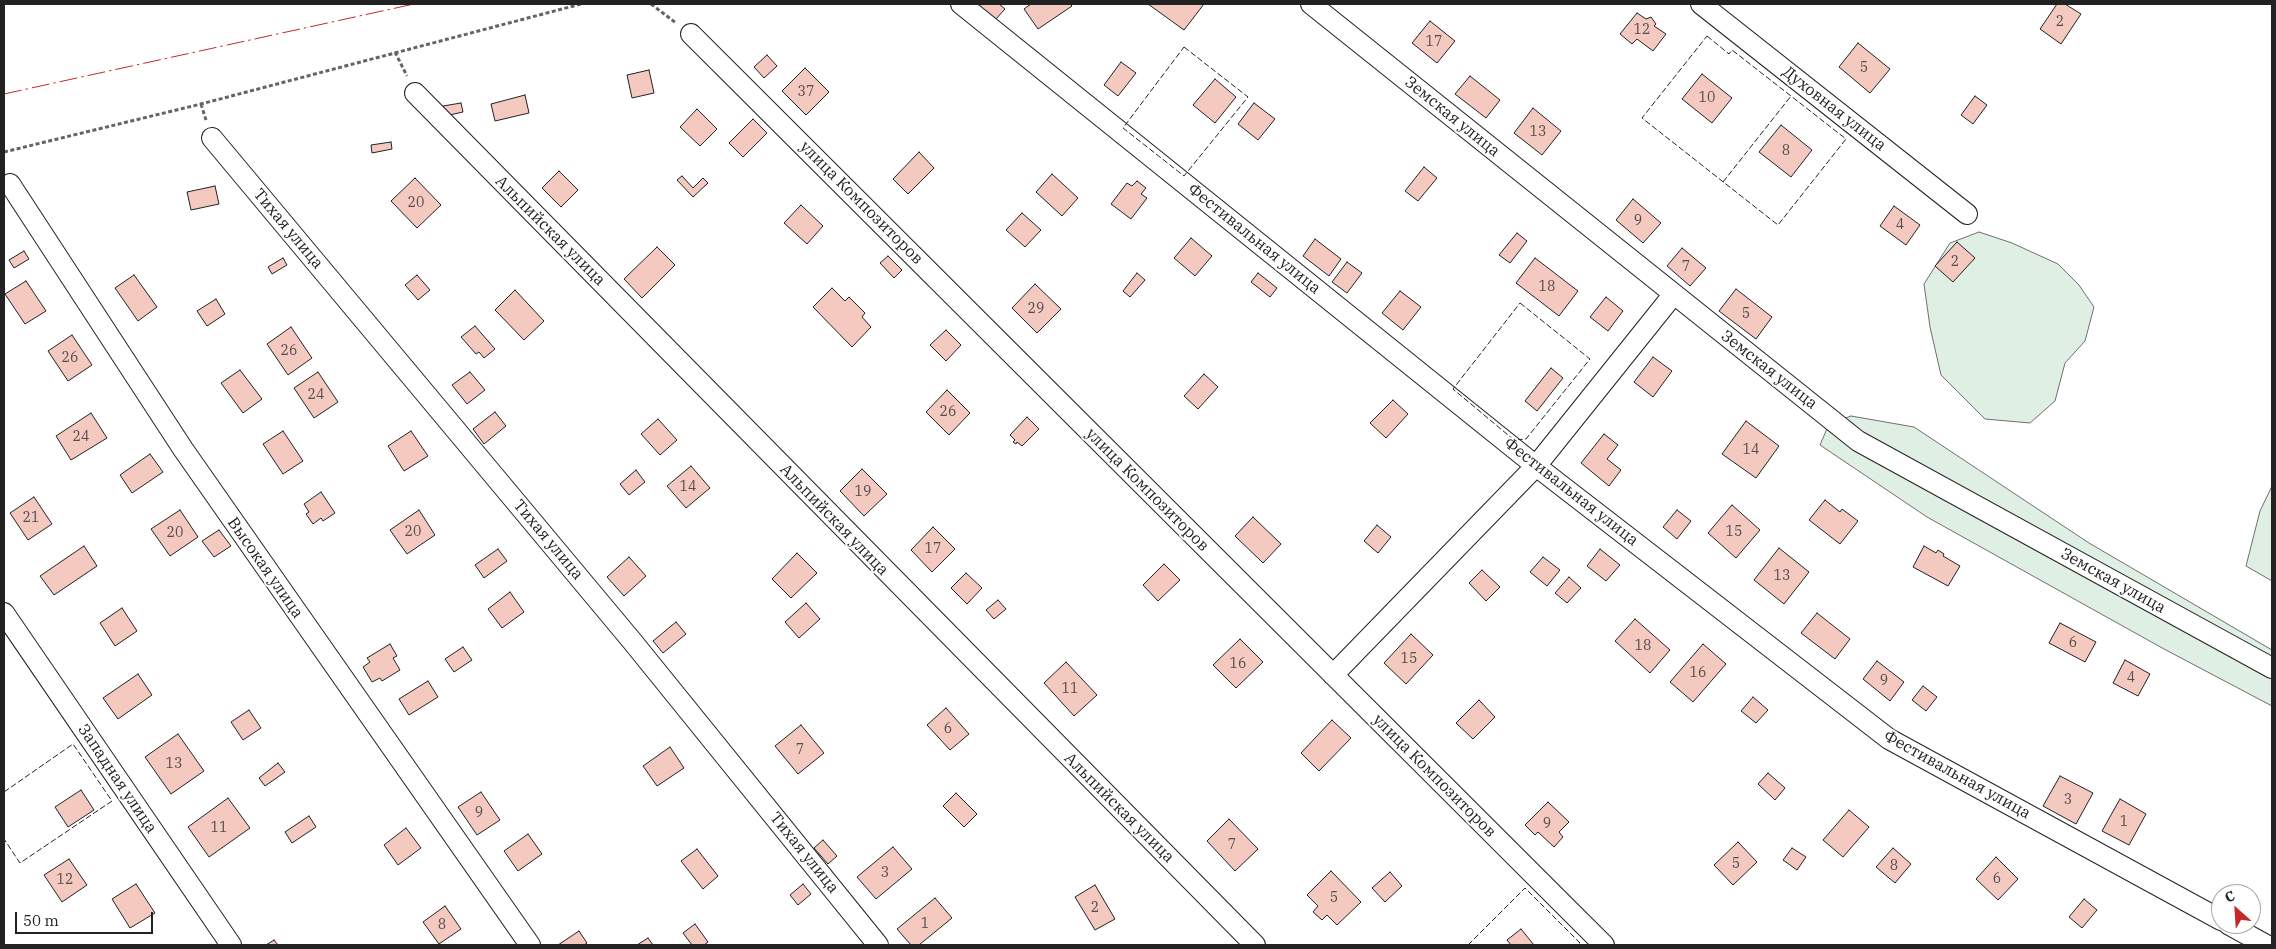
<!DOCTYPE html>
<meta charset="utf-8">
<style>
body{margin:0}
#map{position:relative;width:2276px;height:949px;overflow:hidden;background:#fff;font-family:"IBM Plex Serif",serif}
canvas{display:block}
.frame{position:absolute;inset:0;border:5px solid #222;pointer-events:none}
.north{position:absolute;left:2211px;top:884px;width:50px;height:50px;box-sizing:border-box;background:#fff;border:1px solid #a7a7a7;border-radius:50%;rotate:334deg;font-size:14px;font-weight:700;line-height:20px;text-align:center;color:#222}
.north::after{content:'';display:block;margin:auto;width:18px;height:22px;background:#c62828;clip-path:polygon(50% 0,100% 100%,50% 72%,0 100%)}
.scale{position:absolute;left:15px;top:912px;width:138px;height:22px;box-sizing:border-box;border:2px solid #222;border-top:0;padding-left:6px;font-size:15px;line-height:18px;white-space:nowrap;color:#222;-webkit-text-stroke:4px #fff;paint-order:stroke}
</style>
<div id="map">
<canvas width="2276" height="949"></canvas>
<div class="frame"></div>
<div class="north">С</div>
<div class="scale">50 m</div>
</div>
<script>
const ctx = document.querySelector('canvas').getContext('2d');
ctx.lineJoin = 'round';
function fillPath(path, color) { ctx.fillStyle = color; ctx.fill(path, 'evenodd'); }
const shape = rows => new Path2D(rows.map(r => 'M' + r).join(''));
function trace(path, color, width, dash) { ctx.strokeStyle = color; ctx.lineWidth = width; ctx.lineCap = dash ? 'butt' : 'round'; ctx.setLineDash(dash || []); ctx.stroke(path); }
function label(font, color, halo, rows, align = 'center') {
  ctx.font = font + ' "IBM Plex Serif",serif'; ctx.lineWidth = 4; ctx.setLineDash([]); ctx.textBaseline = 'middle'; ctx.strokeStyle = halo; ctx.fillStyle = color; for (const [text, x, y, turn = 0] of rows) {
    ctx.save(); ctx.translate(x, y); ctx.rotate((+turn || 0) * Math.PI / 180); ctx.textAlign = isNaN(turn) ? turn : align; if (halo) ctx.strokeText(text, 0, 0); ctx.fillText(text, 0, 0); ctx.restore();
  }
}
const green = shape([
 [1979,232,2012,243,2058,264,2079,285,2094,307,2085,341,2065,363,2055,401,2030,423,1985,419,1941,375,1930,327,1924,284,1950,243,1979,232],
 [1851,416,1914,427,2089,543,2272,650,2272,706,2164,649,1927,517,1820,445,1829,424,1851,416],
 [2272,486,2272,581,2246,566,2260,511,2272,486]
]);
fillPath(green, '#e0efe3');
trace(green, '#6f6f6f', 1);
const building = shape([
 [976,4,999,4,1005,9,995,20,976,4],
 [1031,4,1070,4,1072,6,1038,29,1024,9,1031,4],
 [1148,4,1204,4,1184,30,1148,4],
 [2057,4,2065,4,2081,14,2061,44,2040,29,2057,4],
 [1637,13,1646,19,1651,17,1656,24,1654,26,1666,34,1653,51,1637,39,1632,44,1620,34,1637,13],
 [1430,21,1455,41,1437,63,1412,43,1430,21],
 [1858,43,1890,69,1870,93,1839,67,1858,43],
 [767,55,777,66,764,78,754,67,767,55],
 [1121,62,1136,73,1118,96,1104,85,1121,62],
 [805,68,829,92,806,115,782,91,805,68],
 [649,70,654,93,632,98,627,75,649,70],
 [1702,74,1732,98,1712,123,1682,99,1702,74],
 [1470,76,1500,100,1486,118,1455,94,1470,76],
 [1215,79,1236,97,1215,123,1193,105,1215,79],
 [525,95,529,113,495,121,491,104,525,95],
 [1975,96,1987,105,1973,124,1961,115,1975,96],
 [461,103,463,112,445,116,443,106,461,103],
 [1254,103,1275,119,1258,140,1238,124,1254,103],
 [1533,108,1561,131,1542,155,1514,133,1533,108],
 [697,109,717,129,700,146,680,127,697,109],
 [753,119,767,133,743,157,729,143,753,119],
 [1781,125,1812,150,1791,177,1759,152,1781,125],
 [391,142,392,149,372,153,371,145,391,142],
 [919,152,934,168,908,194,893,179,919,152],
 [1424,167,1437,178,1418,201,1405,191,1424,167],
 [559,171,578,190,561,207,542,188,559,171],
 [1052,174,1078,198,1062,216,1036,192,1052,174],
 [682,176,693,188,703,178,708,183,693,197,677,180,682,176],
 [415,178,441,205,417,228,391,201,415,178],
 [1137,181,1146,188,1141,194,1147,198,1131,219,1111,204,1127,183,1132,186,1137,181],
 [215,186,219,204,191,210,187,192,215,186],
 [1633,199,1661,223,1643,243,1616,220,1633,199],
 [801,205,823,226,807,244,784,223,801,205],
 [1894,206,1920,225,1906,245,1880,226,1894,206],
 [1022,213,1041,230,1025,247,1006,230,1022,213],
 [1517,233,1527,241,1510,263,1499,255,1517,233],
 [1191,238,1212,256,1195,276,1174,258,1191,238],
 [1315,239,1341,259,1329,276,1303,256,1315,239],
 [1957,242,1975,258,1953,282,1935,266,1957,242],
 [657,247,675,265,642,298,624,279,657,247],
 [1682,248,1706,268,1690,286,1667,266,1682,248],
 [24,251,29,259,14,268,9,260,24,251],
 [888,256,902,270,894,278,880,263,888,256],
 [283,258,287,265,272,274,268,267,283,258],
 [1535,258,1578,291,1559,316,1516,283,1535,258],
 [1347,262,1362,273,1347,293,1332,282,1347,262],
 [1137,273,1145,280,1130,297,1123,291,1137,273],
 [1258,273,1277,288,1270,297,1251,282,1258,273],
 [134,275,157,307,138,321,115,288,134,275],
 [417,275,430,290,418,300,405,285,417,275],
 [26,281,46,311,25,324,5,294,26,281],
 [1035,284,1061,309,1037,333,1012,308,1035,284],
 [832,288,845,301,849,297,865,313,862,317,871,327,852,347,813,307,832,288],
 [1736,289,1772,317,1756,339,1719,311,1736,289],
 [515,290,544,321,524,340,495,310,515,290],
 [1400,291,1421,307,1403,330,1382,313,1400,291],
 [1606,297,1623,311,1608,331,1590,317,1606,297],
 [216,299,225,314,207,326,197,311,216,299],
 [475,326,495,349,484,358,479,352,476,354,461,337,475,326],
 [291,327,312,358,288,375,267,344,291,327],
 [946,330,961,345,946,361,930,345,946,330],
 [72,335,92,365,68,381,48,351,72,335],
 [1653,357,1672,371,1653,397,1634,382,1653,357],
 [1551,368,1563,378,1537,411,1525,401,1551,368],
 [240,370,262,399,243,413,221,383,240,370],
 [318,372,338,402,314,418,294,388,318,372],
 [470,372,485,390,467,404,452,385,470,372],
 [1204,374,1218,387,1198,409,1184,396,1204,374],
 [947,390,970,413,949,435,926,412,947,390],
 [1393,400,1408,414,1386,438,1370,423,1393,400],
 [495,412,506,426,484,444,473,429,495,412],
 [91,413,107,438,71,460,56,436,91,413],
 [1027,417,1039,429,1022,446,1017,442,1016,444,1013,442,1015,440,1010,435,1027,417],
 [658,419,677,440,660,455,641,434,658,419],
 [1746,421,1779,446,1756,478,1722,454,1746,421],
 [283,431,303,461,283,474,263,444,283,431],
 [411,431,428,456,404,471,388,446,411,431],
 [1604,434,1618,445,1607,459,1621,470,1609,486,1581,463,1604,434],
 [150,454,163,472,132,493,120,475,150,454],
 [691,466,710,488,686,508,667,486,691,466],
 [862,469,887,494,864,516,840,491,862,469],
 [636,470,645,482,629,495,620,484,636,470],
 [321,492,335,513,323,521,321,518,313,524,306,514,309,512,304,504,321,492],
 [34,497,52,524,28,540,10,513,34,497],
 [1825,500,1840,512,1842,509,1858,521,1840,544,1809,520,1825,500],
 [1732,505,1760,530,1736,558,1708,533,1732,505],
 [180,510,198,537,170,556,151,529,180,510],
 [419,510,435,535,407,554,390,530,419,510],
 [1677,510,1691,521,1677,539,1663,527,1677,510],
 [1253,517,1281,544,1263,563,1235,536,1253,517],
 [1377,525,1391,537,1378,553,1364,541,1377,525],
 [933,527,955,549,932,572,911,550,933,527],
 [219,530,231,546,214,557,202,541,219,530],
 [84,546,97,566,54,595,40,576,84,546],
 [1924,546,1936,553,1938,550,1944,554,1943,556,1960,566,1948,586,1913,567,1924,546],
 [1779,548,1809,572,1784,604,1754,580,1779,548],
 [498,549,507,561,484,578,475,565,498,549],
 [1600,549,1620,565,1606,581,1587,566,1600,549],
 [797,553,817,573,791,598,772,579,797,553],
 [629,557,646,576,624,596,607,577,629,557],
 [1543,557,1560,570,1547,586,1530,572,1543,557],
 [1164,564,1180,580,1158,601,1143,585,1164,564],
 [1482,570,1500,587,1486,601,1469,583,1482,570],
 [966,573,982,588,967,604,951,588,966,573],
 [1569,577,1581,588,1567,603,1555,593,1569,577],
 [510,592,524,612,502,628,488,609,510,592],
 [998,600,1006,609,994,619,986,610,998,600],
 [806,603,820,619,799,638,785,622,806,603],
 [122,608,137,631,115,646,100,623,122,608],
 [1817,613,1850,639,1835,659,1801,633,1817,613],
 [1635,619,1670,650,1650,673,1615,641,1635,619],
 [676,622,686,634,663,653,653,641,676,622],
 [2060,623,2096,642,2085,662,2049,643,2060,623],
 [1411,634,1433,655,1406,684,1384,663,1411,634],
 [1240,639,1263,662,1236,688,1213,665,1240,639],
 [390,644,397,656,393,658,400,670,382,681,380,678,372,682,363,667,370,662,367,658,390,644],
 [1703,644,1726,664,1693,702,1670,682,1703,644],
 [463,647,472,660,454,672,445,659,463,647],
 [2125,660,2150,674,2138,696,2113,683,2125,660],
 [1877,661,1904,682,1890,701,1863,679,1877,661],
 [1066,662,1097,695,1074,716,1044,683,1066,662],
 [138,674,152,695,118,719,103,698,138,674],
 [428,681,438,697,409,715,399,699,428,681],
 [1923,686,1937,697,1926,711,1912,700,1923,686],
 [1753,697,1768,710,1756,723,1741,711,1753,697],
 [1479,700,1495,717,1473,739,1456,723,1479,700],
 [946,708,969,734,950,750,927,725,946,708],
 [249,710,261,728,243,740,231,722,249,710],
 [1332,720,1351,738,1319,771,1301,753,1332,720],
 [801,725,824,753,798,774,775,746,801,725],
 [178,734,204,771,171,794,145,757,178,734],
 [670,747,684,768,657,786,643,766,670,747],
 [278,763,285,772,265,786,259,778,278,763],
 [1768,773,1785,788,1775,800,1758,784,1768,773],
 [2060,776,2093,793,2076,824,2043,806,2060,776],
 [81,790,94,810,68,827,55,807,81,790],
 [481,792,500,820,477,835,458,807,481,792],
 [956,793,977,814,964,827,943,806,956,793],
 [228,798,250,828,209,857,188,827,228,798],
 [2120,799,2146,814,2129,845,2102,831,2120,799],
 [1548,802,1569,822,1559,832,1563,837,1554,847,1538,832,1535,835,1525,825,1548,802],
 [1849,810,1869,827,1843,857,1823,840,1849,810],
 [309,816,316,827,292,843,285,832,309,816],
 [1229,819,1258,849,1235,871,1207,841,1229,819],
 [406,828,421,848,398,865,384,845,406,828],
 [528,834,542,854,518,871,504,851,528,834],
 [823,840,837,856,828,864,814,848,823,840],
 [1738,842,1757,862,1733,885,1714,865,1738,842],
 [893,847,912,869,876,899,857,877,893,847],
 [1792,848,1806,857,1797,870,1783,860,1792,848],
 [1893,848,1911,864,1895,883,1876,867,1893,848],
 [697,849,718,876,703,889,681,861,697,849],
 [1996,857,2018,879,1998,900,1976,879,1996,857],
 [69,859,87,885,62,902,44,875,69,859],
 [1331,871,1361,902,1337,925,1327,915,1322,920,1313,912,1318,906,1307,895,1331,871],
 [1390,872,1402,886,1385,902,1372,888,1390,872],
 [136,884,155,913,130,928,112,899,136,884],
 [803,884,811,894,798,905,790,895,803,884],
 [1095,885,1115,919,1095,930,1075,897,1095,885],
 [935,898,952,918,919,945,911,945,897,929,935,898],
 [2084,899,2097,910,2082,928,2069,917,2084,899],
 [445,906,461,929,439,944,423,922,445,906],
 [695,924,708,942,704,945,692,945,683,933,695,924],
 [1521,929,1534,945,1511,945,1507,940,1521,929],
 [579,931,587,943,584,945,558,945,579,931],
 [648,938,653,945,637,945,648,938],
 [274,940,278,945,266,945,274,940]
]);
fillPath(building, '#f3c9c0');
trace(building, '#222', 1);
const minor = shape([
 [961,4,1536,466,1889,739,2221,920],
 [1311,4,1858,441,2272,668],
 [1701,4,1967,214],
 [691,34,1604,945],
 [415,93,1255,945],
 [212,138,632,641,878,945],
 [10,184,183,449,530,945],
 [4,613,231,945],
 [1333,675,1536,466,1673,295],
 [2228,924,2266,945]
]);
trace(minor, '#222', 22);
trace(shape([
 [651,4,676,23],
 [395,52,407,76],
 [201,104,206,120],
 [4,152,201,104,581,4]
]), '#646464', 3, [4, 2.5]);
trace(minor, '#fff', 20);
trace(shape([
 [1707,36,1729,54,1732,50,1846,139,1778,225,1642,118,1707,36],
 [1184,47,1248,97,1184,176,1123,128,1184,47],
 [1723,182,1791,96],
 [1520,303,1590,359,1526,439,1514,440,1453,389,1520,303],
 [4,792,73,744,112,801,20,863,4,839],
 [1468,945,1525,888,1580,943,1577,945]
]), '#222', 1, [6, 2.5]);
trace(shape([
 [4,94,414,4]
]), '#c62828', 1, [18, 4, 2.5, 4]);
label('14px', '#564c4a', null, [
 ["2",2060,22],
 ["12",1642,30],
 ["17",1434,42],
 ["5",1864,68],
 ["37",806,92],
 ["10",1707,98],
 ["13",1538,132],
 ["8",1786,151],
 ["20",416,203],
 ["9",1638,221],
 ["4",1900,225],
 ["2",1955,262],
 ["7",1686,267],
 ["18",1547,287],
 ["29",1036,309],
 ["5",1746,314],
 ["26",289,351],
 ["26",70,358],
 ["24",316,395],
 ["26",948,412],
 ["24",81,437],
 ["14",1751,450],
 ["14",688,487],
 ["19",863,492],
 ["21",31,518],
 ["20",413,532],
 ["15",1734,532],
 ["20",175,533],
 ["17",933,549],
 ["13",1782,576],
 ["6",2073,643],
 ["18",1643,646],
 ["15",1409,659],
 ["16",1238,664],
 ["16",1698,673],
 ["4",2131,678],
 ["9",1884,681],
 ["11",1070,689],
 ["6",948,729],
 ["7",800,750],
 ["13",174,764],
 ["3",2068,800],
 ["9",479,813],
 ["1",2124,822],
 ["9",1547,824],
 ["11",219,828],
 ["7",1232,845],
 ["5",1736,864],
 ["8",1894,866],
 ["3",885,873],
 ["6",1997,879],
 ["12",65,880],
 ["5",1334,898],
 ["2",1095,908],
 ["1",925,924],
 ["8",442,925]
]);
label('16px', '#222', '#fff', [
 ["Духовная улица",1834,109,38],
 ["Земская улица",1452,117,39],
 ["улица Композиторов",861,203,45],
 ["Тихая улица",288,229,50],
 ["Альпийская улица",550,231,45],
 ["Фестивальная улица",1254,239,39],
 ["Земская улица",1769,370,38],
 ["улица Композиторов",1147,490,45],
 ["Фестивальная улица",1571,492,38],
 ["Альпийская улица",834,520,46],
 ["Тихая улица",548,540,50],
 ["Высокая улица",265,568,55],
 ["Земская улица",2113,581,29],
 ["Фестивальная улица",1957,775,29],
 ["улица Композиторов",1434,776,45],
 ["Западная улица",117,779,56],
 ["Альпийская улица",1119,808,45],
 ["Тихая улица",804,853,51]
]);
</script>
